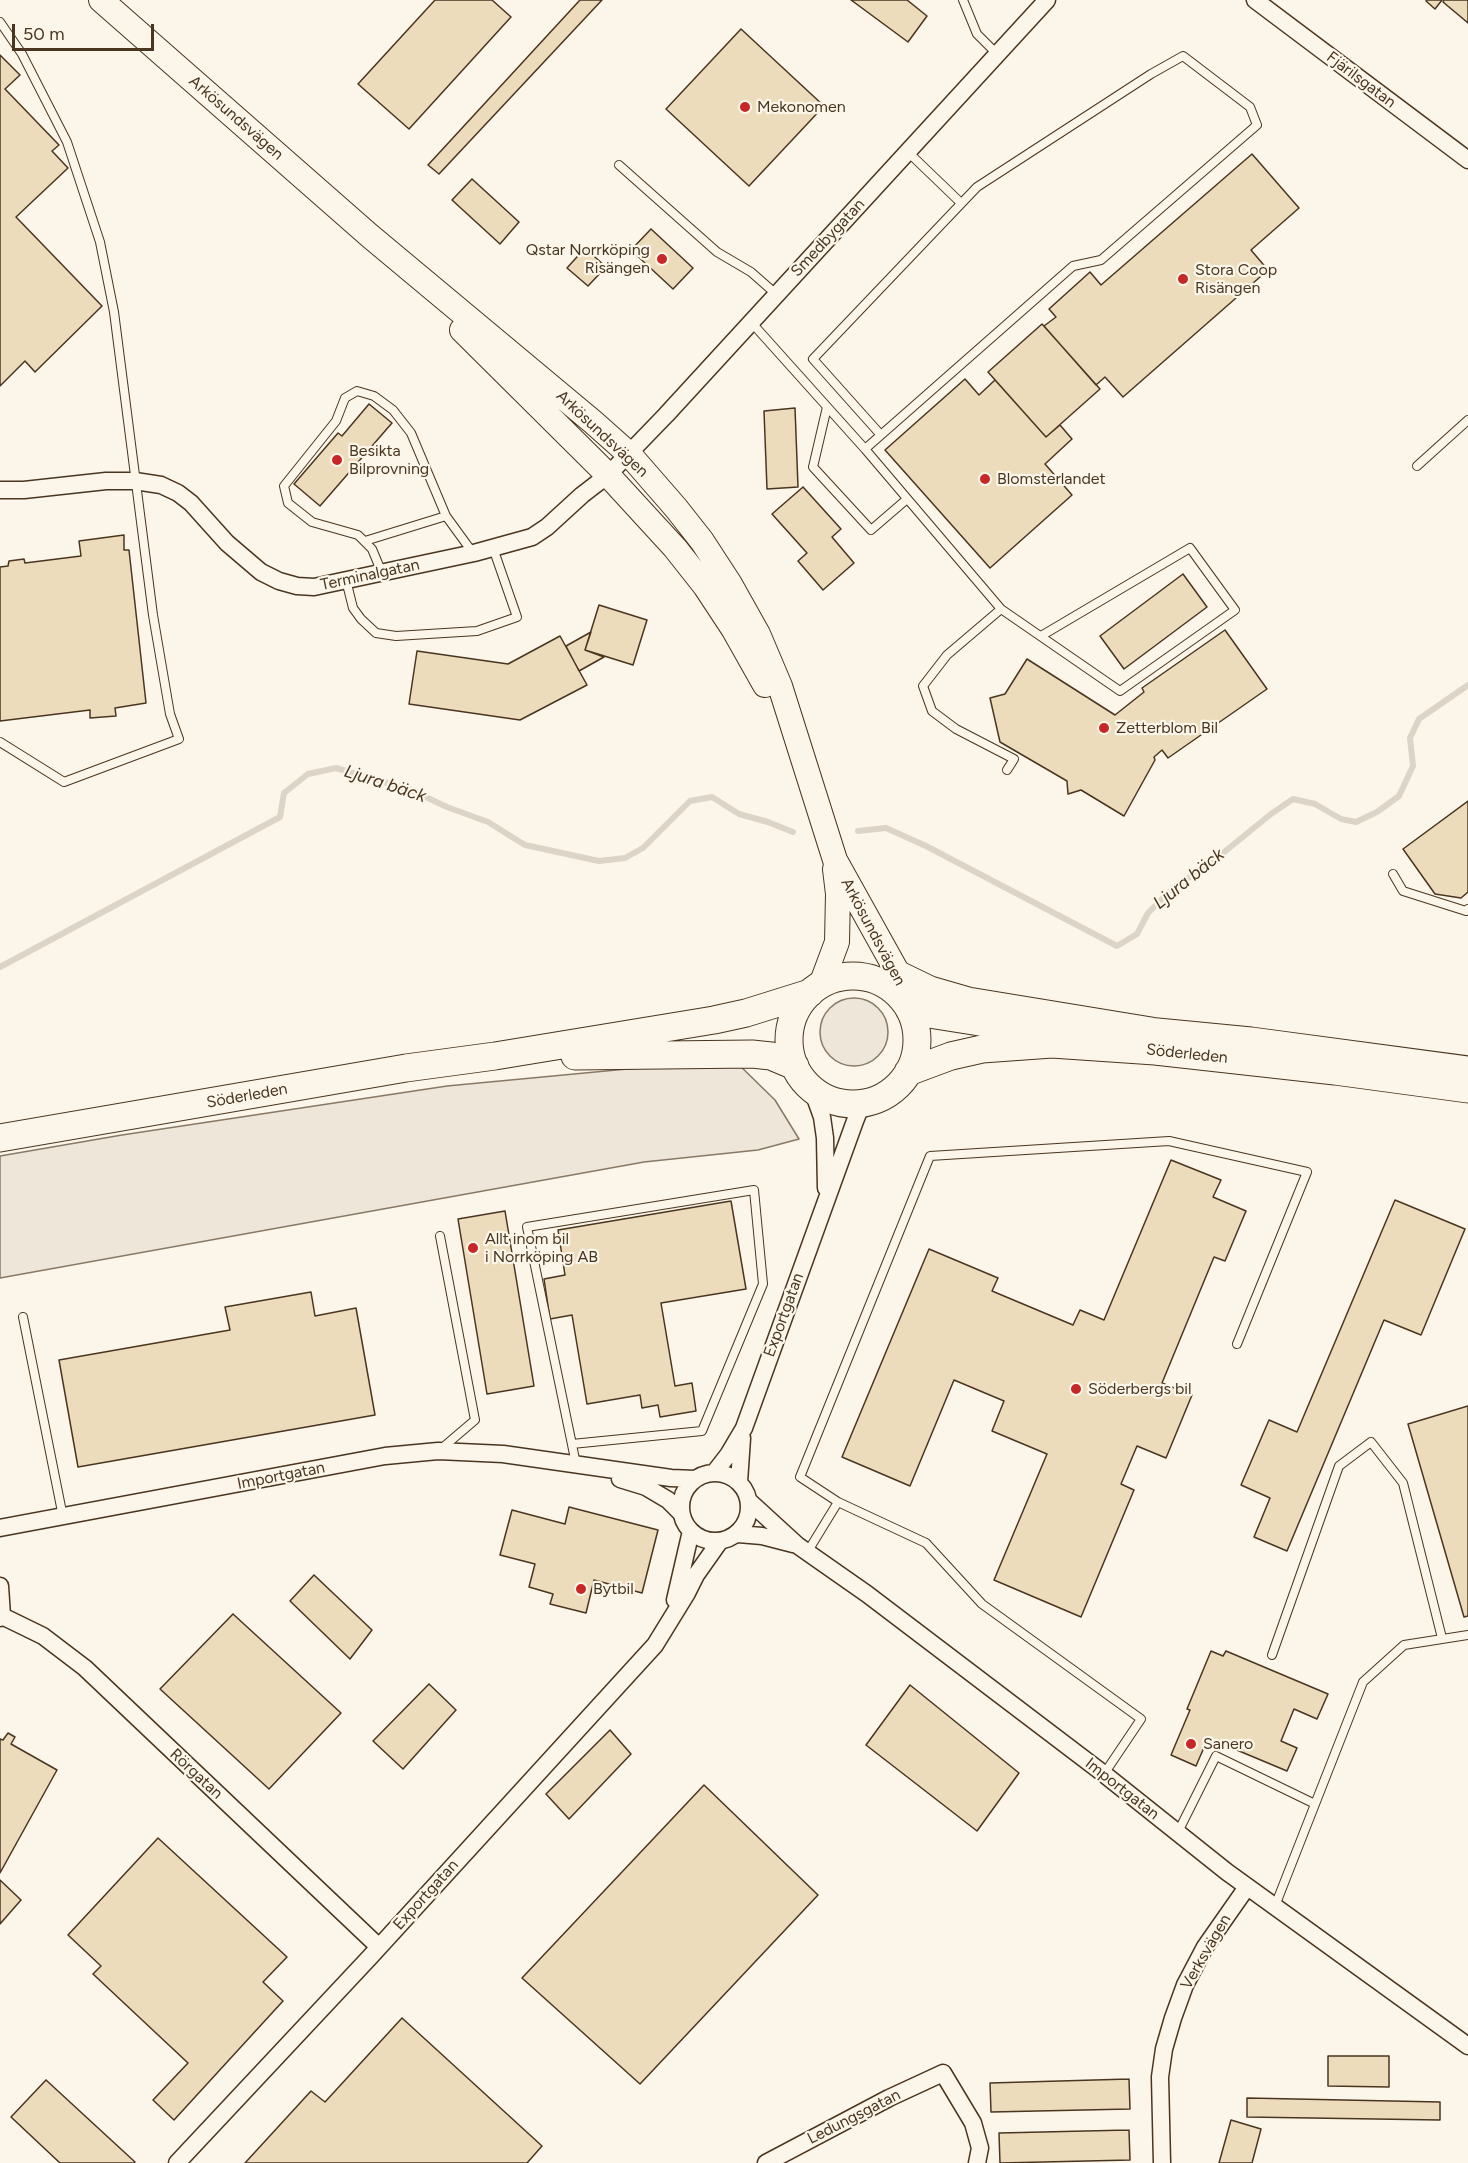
<!DOCTYPE html>
<meta charset="utf-8">
<style>
body{margin:0}
#map{position:relative;width:1468px;height:2163px;overflow:hidden;background:#fbf6e9;font-family:Figtree,sans-serif}
canvas{display:block}
.scale{position:absolute;left:12px;top:24px;width:142px;height:27px;box-sizing:border-box;border:3px solid #4a3520;border-top:0;padding-left:8px;font-size:18px;line-height:21px;white-space:nowrap;color:#4a3520;-webkit-text-stroke:4px #fbf6e9;paint-order:stroke}
</style>
<div id="map">
<canvas width="1468" height="2163"></canvas>
<div class="scale">50 m</div>
</div>
<script>
const ctx = document.querySelector('canvas').getContext('2d');
ctx.lineJoin = 'round';
function fillPath(path, color) { ctx.fillStyle = color; ctx.fill(path, 'evenodd'); }
const shape = rows => new Path2D(rows.map(r => 'M' + r).join(''));
function trace(path, color, width, dash) { ctx.strokeStyle = color; ctx.lineWidth = width; ctx.lineCap = dash ? 'butt' : 'round'; ctx.setLineDash(dash || []); ctx.stroke(path); }
function label(font, color, halo, rows, align = 'center') {
  ctx.font = font + ' Figtree,sans-serif'; ctx.lineWidth = 4.5; ctx.setLineDash([]); ctx.textBaseline = 'middle'; ctx.strokeStyle = halo; ctx.fillStyle = color; for (const [text, x, y, turn = 0] of rows) {
    ctx.save(); ctx.translate(x, y); ctx.rotate((+turn || 0) * Math.PI / 180); ctx.textAlign = isNaN(turn) ? turn : align; if (halo) ctx.strokeText(text, 0, 0); ctx.fillText(text, 0, 0); ctx.restore();
  }
}
const green = shape([
 '820 1032a34 34 0 1 1 68 0a34 34 0 1 1-68 0Z',
 [733,1059,775,1100,799,1139,758,1150,644,1162,0,1278,0,1156,122,1135,447,1086,733,1059]
]);
fillPath(green, '#ede6d9');
trace(green, '#887966', 1.5);
trace(shape([
 [858,831,886,828,926,846,1117,946,1137,934,1148,913,1173,888,1207,866,1271,814,1293,799,1315,804,1341,819,1356,822,1377,812,1399,796,1413,766,1410,738,1419,719,1468,685],
 [0,967,280,817,284,793,308,774,336,768,411,790,447,807,488,822,525,845,599,861,625,858,643,848,690,801,712,797,739,814,768,822,793,832]
]), '#dcd4c6', 6);
const building = shape([
 [435,0,492,0,511,17,409,129,358,84,435,0],
 [580,0,602,0,439,174,428,165,580,0],
 [851,0,907,0,927,16,908,42,851,0],
 [1427,0,1442,0,1435,9,1426,1,1427,0],
 [1444,0,1468,0,1468,23,1443,2,1444,0],
 [741,29,824,106,749,186,666,109,741,29],
 [0,55,20,75,5,89,59,145,52,151,68,168,16,217,102,306,35,372,25,361,0,386,0,55],
 [1252,154,1299,208,1251,250,1268,270,1123,397,1105,377,1096,385,1044,326,1056,317,1049,309,1090,272,1101,285,1252,154],
 [472,179,519,222,500,244,452,200,472,179],
 [651,229,693,268,673,289,631,250,651,229],
 [585,248,606,267,588,286,567,268,585,248],
 [1042,324,1100,389,1046,437,988,372,1042,324],
 [965,379,979,395,995,380,1046,437,1060,425,1072,439,1045,464,1072,495,990,568,885,450,965,379],
 [369,404,392,423,320,506,294,484,338,433,342,436,369,404],
 [795,408,798,487,767,489,764,411,795,408],
 [803,487,841,529,832,537,854,563,823,590,798,561,807,553,772,514,803,487],
 [124,535,124,550,129,550,146,703,115,708,116,716,90,718,90,710,0,721,0,567,8,566,9,561,24,559,25,563,81,556,79,541,124,535],
 [1183,574,1207,607,1124,669,1100,636,1183,574],
 [599,605,647,620,633,665,585,650,599,605],
 [1225,630,1267,689,1168,758,1162,750,1154,757,1155,760,1124,816,1081,790,1068,794,1067,781,1000,742,990,698,1005,694,1027,659,1115,715,1144,692,1142,688,1225,630],
 [591,632,585,650,604,657,579,671,566,646,591,632],
 [560,636,587,685,520,720,409,704,417,651,508,664,560,636],
 [1468,801,1468,892,1461,898,1435,894,1403,849,1468,801],
 [1171,1160,1221,1180,1213,1197,1246,1211,1225,1261,1214,1257,1162,1383,1192,1395,1166,1458,1137,1446,1121,1484,1134,1490,1081,1617,994,1580,1047,1454,992,1431,1004,1401,954,1380,910,1486,842,1457,929,1249,998,1278,992,1291,1073,1325,1080,1310,1104,1320,1171,1160],
 [1395,1200,1465,1229,1421,1335,1384,1320,1287,1551,1254,1537,1270,1498,1241,1485,1269,1420,1297,1432,1395,1200],
 [731,1201,746,1289,661,1303,675,1386,692,1383,696,1411,660,1417,658,1405,642,1408,640,1395,587,1404,572,1315,550,1319,544,1279,565,1275,558,1230,731,1201],
 [505,1211,534,1386,487,1394,458,1219,505,1211],
 [311,1292,315,1316,356,1308,375,1415,78,1467,59,1360,230,1330,225,1307,311,1292],
 [1468,1406,1468,1616,1464,1617,1408,1424,1468,1406],
 [569,1507,658,1530,642,1593,594,1580,586,1613,550,1604,553,1594,529,1587,535,1564,500,1555,512,1510,565,1524,569,1507],
 [314,1575,372,1630,350,1659,290,1601,314,1575],
 [233,1614,341,1713,269,1789,160,1689,233,1614],
 [1211,1651,1223,1656,1226,1651,1328,1694,1317,1719,1294,1709,1281,1741,1297,1748,1287,1771,1208,1738,1196,1766,1171,1755,1190,1710,1187,1709,1211,1651],
 [429,1684,456,1710,403,1769,373,1741,429,1684],
 [910,1685,1019,1773,977,1831,866,1745,910,1685],
 [610,1730,631,1754,569,1819,546,1794,610,1730],
 [8,1733,15,1737,11,1744,57,1770,0,1873,0,1739,3,1740,8,1733],
 [704,1785,818,1895,640,2084,522,1978,704,1785],
 [158,1838,287,1957,263,1982,283,2001,174,2120,153,2100,188,2063,93,1974,101,1966,68,1935,158,1838],
 [0,1880,21,1900,0,1924,0,1880],
 [402,2018,542,2146,527,2163,245,2163,311,2091,325,2102,402,2018],
 [1328,2056,1389,2056,1389,2087,1328,2086,1328,2056],
 [1129,2079,1130,2109,991,2112,990,2083,1129,2079],
 [46,2080,135,2162,134,2163,60,2163,11,2117,46,2080],
 [1247,2098,1440,2102,1440,2120,1247,2117,1247,2098],
 [1231,2120,1261,2129,1252,2163,1219,2163,1231,2120],
 [1129,2130,1130,2160,1000,2163,999,2133,1129,2130]
]);
fillPath(building, '#ecdcbc');
trace(building, '#4a3520', 1.5);
const service = shape([
 [963,0,977,34,997,54],
 [0,22,22,54,67,142,100,242,114,312,153,615,170,714,179,739,64,782,0,742],
 [908,152,961,203],
 [619,165,717,252,751,272,776,294],
 [751,322,865,449,1001,609,947,655,923,686,932,711,956,729,1014,759,1007,770],
 [827,407,813,467,871,530,907,499],
 [865,449,1073,266,1101,260,1257,125,1250,107,1183,56,1151,74,977,187,813,359,880,434],
 [1417,466,1468,420],
 [365,541,446,516],
 [382,573,372,549,358,535,312,522,288,503,284,486,336,421,345,398,357,391,374,396,393,410,411,433,446,516,473,553],
 [346,580,353,608,361,619,376,633,396,636,477,631,517,617,493,548],
 [1001,609,1120,691,1235,610,1190,548,1041,636],
 [1393,874,1403,891,1466,911,1468,909],
 [440,1236,475,1420,441,1449],
 [23,1317,63,1517],
 [572,1444,702,1431,763,1284,754,1190,527,1227,576,1464],
 [838,1502,926,1543,982,1604,1141,1719,1104,1774],
 [808,1551,838,1502,800,1477,930,1156,1169,1141,1307,1172,1237,1344],
 [1272,1655,1339,1466,1371,1442,1403,1483,1442,1638],
 [1178,1832,1216,1756,1315,1804],
 [1275,1906,1363,1682,1404,1645,1468,1635]
]);
const minor = shape([
 [1255,0,1468,160],
 [0,490,24,490,106,481,135,481,161,485,178,493,191,503,227,543,261,572,279,581,297,586,314,587,474,553,532,537,547,527,582,495,608,475,666,415,1047,0],
 [812,1089,822,1117,825,1138,826,1188],
 '681 1507a34 34 0 1 1 68 0a34 34 0 1 1-68 0Z',
 [714,1473,728,1455,744,1428,855,1121,859,1111,866,1102],
 [620,1479,646,1487,668,1500,681,1513],
 [739,1482,742,1438],
 [750,1502,797,1545,867,1594,1104,1774,1227,1872,1468,2046],
 [0,1528,385,1456,438,1451,503,1454,671,1478,695,1479],
 [738,1534,762,1536,793,1544],
 [0,1586,2,1616,0,1618],
 [675,1600,691,1531],
 [2,1616,43,1636,85,1668,379,1947],
 [177,2163,370,1957,655,1645,687,1593,696,1575,720,1541],
 [766,2163,889,2098,943,2073,973,2123,980,2148,977,2163],
 [1162,2163,1160,2077,1164,2049,1173,2018,1185,1985,1205,1947,1247,1887]
]);
const secondary = shape([
 [101,0,370,236,593,422,629,454,676,508,702,541,730,584,758,634,780,686,835,860,899,975,904,987,906,1005],
 [462,330,608,475,675,548,705,586,734,630,765,685],
 [821,985,837,942,838,894,835,869]
]);
const primary = shape([
 [899,975,930,990,968,1001,1151,1031],
 '789 1040a64 64 0 1 1 128 0a64 64 0 1 1-128 0Z',
 [910,1011,992,1024,1079,1027],
 [1147,1031,1251,1041,1468,1070],
 [575,1056,752,1054,771,1056,795,1066],
 [908,1072,951,1056,982,1049,1052,1044,1155,1051,1335,1071,1468,1089],
 [0,1138,406,1068,495,1056,714,1020,746,1013,810,993]
]);
trace(service, '#4a3520', 10);
trace(minor, '#4a3520', 19);
trace(secondary, '#4a3520', 26);
trace(primary, '#4a3520', 29);
trace(service, '#fbf6e9', 8);
trace(minor, '#fbf6e9', 16);
trace(secondary, '#fbf6e9', 24);
trace(primary, '#fbf6e9', 27);
for (const [x, y, r, color] of [
 [745,107,6,"#c62828"],
 [662,259,6,"#c62828"],
 [1183,279,6,"#c62828"],
 [337,460,6,"#c62828"],
 [985,479,6,"#c62828"],
 [1104,728,6,"#c62828"],
 [473,1248,6,"#c62828"],
 [1076,1389,6,"#c62828"],
 [581,1589,6,"#c62828"],
 [1191,1744,6,"#c62828"]
]) { const dot = new Path2D(); dot.arc(x, y, r, 0, 2 * Math.PI); ctx.fillStyle = color; ctx.fill(dot); trace(dot, '#fbf6e9', 2); }
label('16px', '#4a3520', '#fbf6e9', [
 ["Fjärilsgatan",1361,80,37],
 ["Arkösundsvägen",236,118,41],
 ["Smedbygatan",828,238,-47],
 ["Arkösundsvägen",602,434,43],
 ["Terminalgatan",370,575,-12],
 ["Arkösundsvägen",873,932,62],
 ["Söderleden",1187,1054,6],
 ["Söderleden",247,1096,-10],
 ["Exportgatan",784,1315,-70],
 ["Importgatan",281,1476,-11],
 ["Rörgatan",196,1774,43],
 ["Importgatan",1122,1789,38],
 ["Exportgatan",426,1895,-48],
 ["Verksvägen",1206,1952,-60],
 ["Ledungsgatan",854,2117,-27]
]);
label('16px', '#4a3520', '#fbf6e9', [
 ["Mekonomen",757,107],
 ["Qstar Norrköping",650,250,"right"],
 ["Risängen",650,268,"right"],
 ["Stora Coop",1195,270],
 ["Risängen",1195,288],
 ["Besikta",349,451],
 ["Bilprovning",349,469],
 ["Blomsterlandet",997,479],
 ["Zetterblom Bil",1116,728],
 ["Allt inom bil",485,1239],
 ["i Norrköping AB",485,1257],
 ["Söderbergs bil",1088,1389],
 ["Bytbil",593,1589],
 ["Sanero",1203,1744]
], 'left');
label('italic 18px', '#4a3520', '#fbf6e9', [
 ["Ljura bäck",385,784,18],
 ["Ljura bäck",1189,879,-39]
]);
</script>
